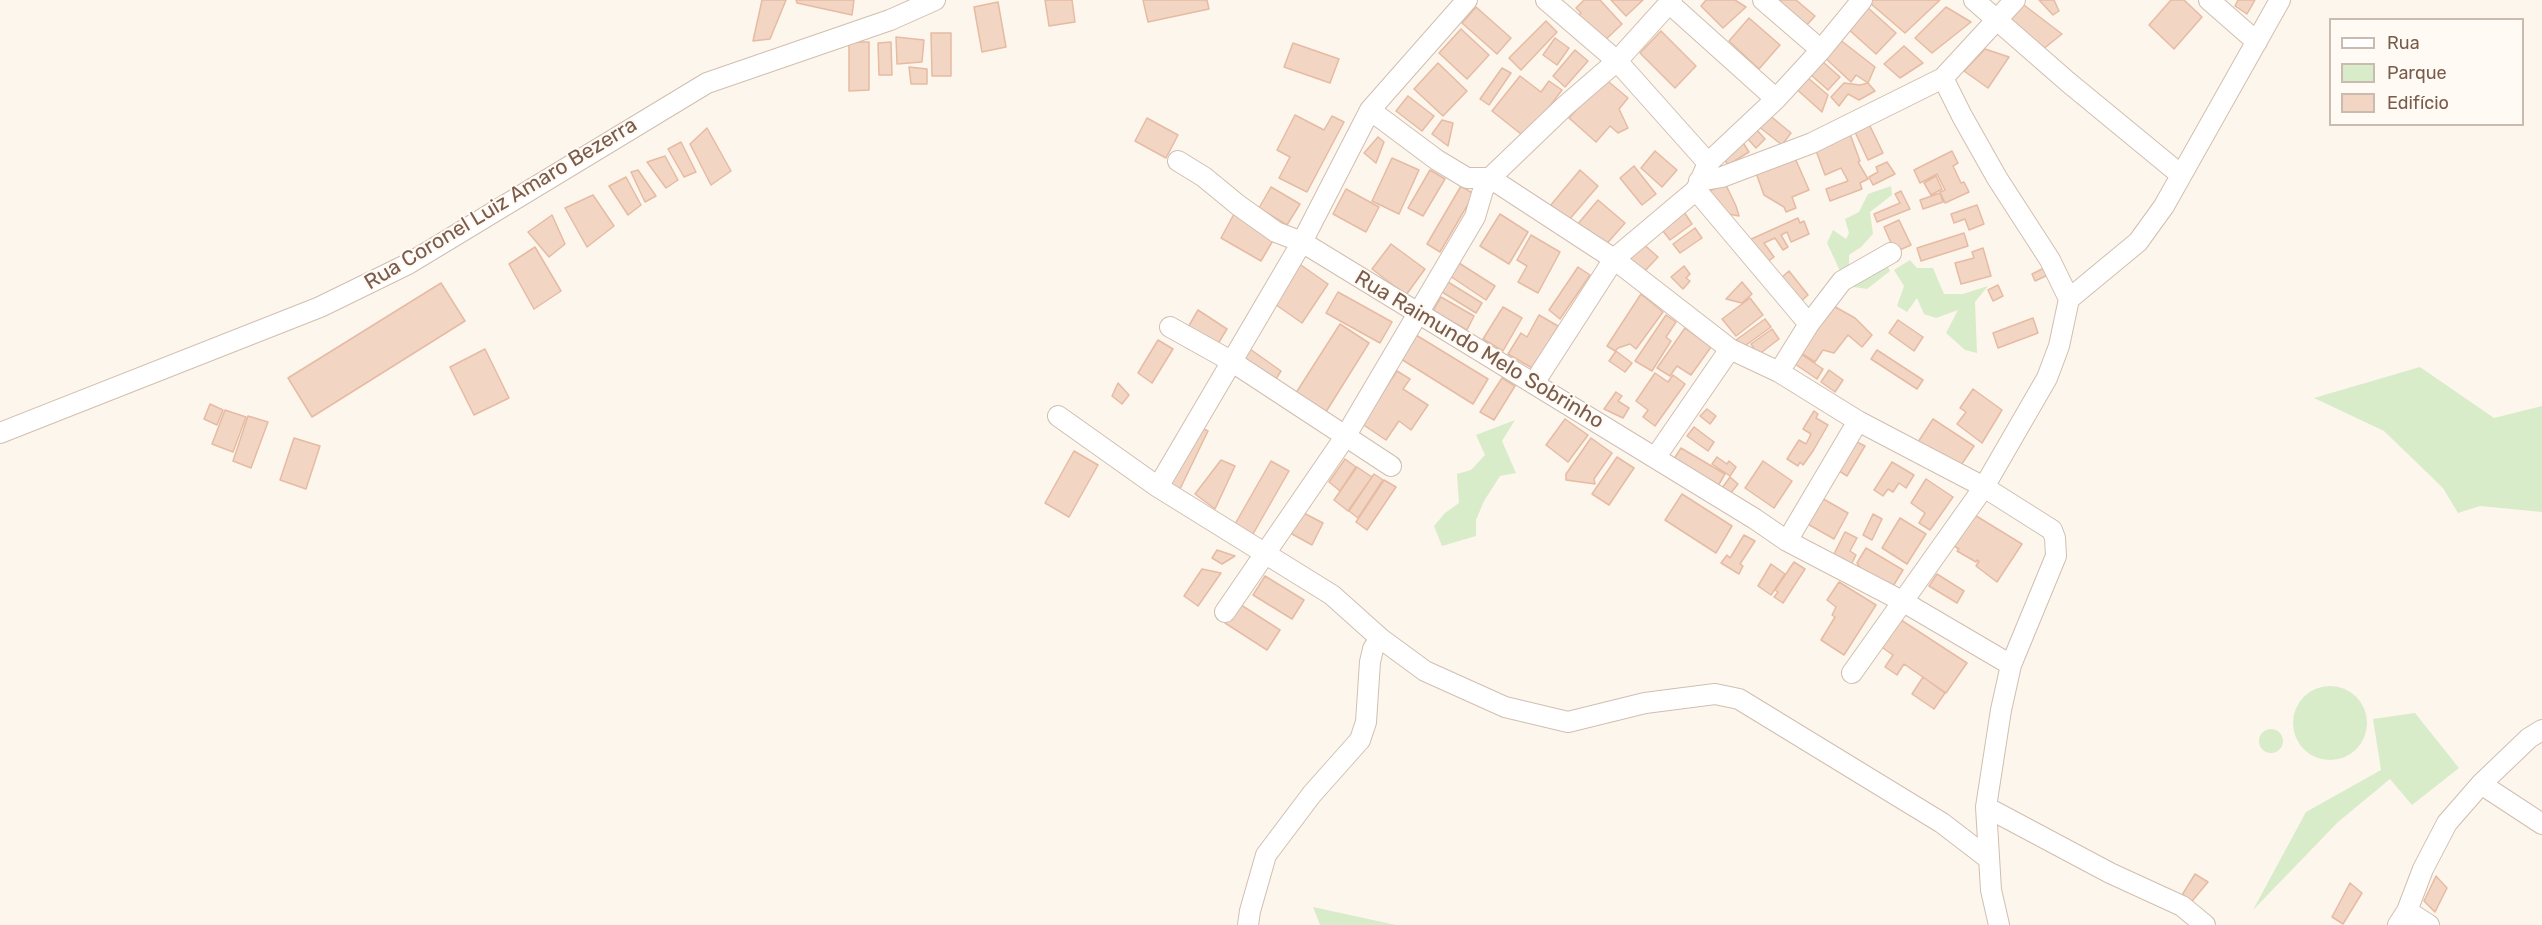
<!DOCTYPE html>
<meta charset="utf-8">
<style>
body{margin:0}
#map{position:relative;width:2542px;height:925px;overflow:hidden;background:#fdf6ec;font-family:Rubik,sans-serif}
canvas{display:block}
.legend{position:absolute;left:2329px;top:18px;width:195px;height:108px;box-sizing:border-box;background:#fffaf3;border:2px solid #cabbb1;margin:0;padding:8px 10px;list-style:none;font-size:18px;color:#7a5c4d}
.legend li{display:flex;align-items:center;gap:12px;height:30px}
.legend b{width:30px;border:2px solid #cabbb1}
</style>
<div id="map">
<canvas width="2542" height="925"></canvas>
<ul class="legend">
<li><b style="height:8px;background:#fff"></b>Rua</li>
<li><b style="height:16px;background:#d8ecc9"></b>Parque</li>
<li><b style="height:16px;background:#f3d5c3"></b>Edifício</li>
</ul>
</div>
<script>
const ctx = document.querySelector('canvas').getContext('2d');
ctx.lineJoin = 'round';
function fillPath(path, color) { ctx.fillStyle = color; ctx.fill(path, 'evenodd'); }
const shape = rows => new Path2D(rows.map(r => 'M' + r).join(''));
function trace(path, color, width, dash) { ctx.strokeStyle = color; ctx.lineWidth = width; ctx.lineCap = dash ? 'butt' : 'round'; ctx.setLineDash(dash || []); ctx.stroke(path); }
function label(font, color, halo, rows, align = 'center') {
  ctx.font = font + ' Rubik,sans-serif'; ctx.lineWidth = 4.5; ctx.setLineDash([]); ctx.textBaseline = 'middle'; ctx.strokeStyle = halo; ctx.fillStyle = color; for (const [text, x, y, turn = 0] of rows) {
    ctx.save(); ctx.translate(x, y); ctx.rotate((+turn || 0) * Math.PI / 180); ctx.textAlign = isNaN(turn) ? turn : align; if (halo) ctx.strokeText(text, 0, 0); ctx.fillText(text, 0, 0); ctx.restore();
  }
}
fillPath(shape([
 [1891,186,1892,195,1870,212,1873,234,1861,247,1849,255,1849,267,1881,254,1890,271,1867,289,1847,286,1827,243,1833,230,1846,239,1849,233,1845,219,1859,212,1868,194],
 [1910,260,1917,268,1933,268,1944,294,1963,294,1988,286,1975,302,1977,353,1965,350,1946,333,1958,310,1936,318,1924,314,1917,298,1907,312,1897,306,1904,286,1894,270],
 [2420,367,2494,418,2542,406,2542,512,2480,506,2458,513,2443,488,2384,431,2314,398],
 [1515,420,1502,441,1516,473,1500,476,1484,501,1476,520,1476,536,1442,546,1434,526,1445,513,1459,503,1457,474,1471,470,1485,455,1476,435],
 '2293 723a37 37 0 1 1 74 0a37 37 0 1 1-74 0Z',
 [2415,713,2459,768,2412,805,2390,779,2338,822,2253,910,2306,812,2381,770,2373,719],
 '2259 741a12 12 0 1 1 24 0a12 12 0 1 1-24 0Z',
 [1313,907,1396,925,1320,925]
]), '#d8ecc9');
const building = shape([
 [762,0,786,0,770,39,753,41,762,0],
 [796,0,854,0,852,15,797,3,796,0],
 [1045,0,1072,0,1075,22,1049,26,1045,0],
 [1143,0,1207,0,1209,9,1148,22,1143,0],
 [1584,0,1600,0,1622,24,1600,45,1576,18,1581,13,1576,8,1584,0],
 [1611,0,1643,0,1626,16,1611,0],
 [1706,0,1735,0,1746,7,1723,28,1701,6,1706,0],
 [1770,0,1796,0,1815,16,1805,27,1770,0],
 [1873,0,1940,0,1905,33,1870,3,1873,0],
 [2039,0,2054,0,2059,11,2053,15,2039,0],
 [2171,0,2184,0,2202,17,2174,49,2149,25,2171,0],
 [2238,0,2255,0,2247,14,2235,6,2238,0],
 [998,2,1006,47,982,52,974,7,998,2],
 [2020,2,2062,34,2042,50,2010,20,2020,2],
 [1476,7,1511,38,1497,54,1462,23,1476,7],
 [1867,7,1896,33,1876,54,1847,28,1867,7],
 [1946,7,1971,22,1932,53,1915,38,1946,7],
 [1749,18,1780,45,1759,69,1729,41,1749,18],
 [1546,21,1557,32,1521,70,1509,58,1546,21],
 [1461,29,1489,55,1467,79,1439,53,1461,29],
 [1661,31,1696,66,1675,88,1640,53,1661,31],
 [931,33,951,33,951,76,932,76,931,33],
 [896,37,924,40,922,62,897,64,896,37],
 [1555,38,1569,48,1557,65,1543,55,1555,38],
 [1839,39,1875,67,1868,83,1856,75,1851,82,1822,55,1839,39],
 [849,42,869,42,869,90,849,91,849,42],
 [891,42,892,75,879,75,878,43,891,42],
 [1293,43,1339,59,1330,83,1284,67,1293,43],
 [1904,46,1923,63,1900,78,1884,64,1904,46],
 [1985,49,2009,57,1988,88,1964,71,1985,49],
 [1575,50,1588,61,1565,87,1553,76,1575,50],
 [1822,61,1840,77,1828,90,1811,75,1822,61],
 [1438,63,1467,91,1443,116,1414,89,1438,63],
 [909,67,927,69,927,84,911,84,909,67],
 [1502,68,1511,73,1489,105,1480,99,1502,68],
 [1520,76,1541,92,1549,81,1562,90,1526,138,1492,111,1520,76],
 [1807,77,1828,95,1822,112,1793,86,1807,77],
 [1604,78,1628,98,1619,109,1628,128,1618,133,1610,126,1596,142,1569,118,1604,78],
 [1844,83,1860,85,1868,83,1875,91,1859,100,1848,94,1839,106,1831,97,1844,83],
 [1408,96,1434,116,1422,131,1396,111,1408,96],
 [1768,114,1791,133,1782,145,1758,126,1768,114],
 [1295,115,1324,130,1332,116,1344,122,1307,192,1279,178,1290,157,1277,150,1295,115],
 [1147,118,1178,135,1166,158,1135,141,1147,118],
 [1442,120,1453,123,1448,146,1432,134,1442,120],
 [1869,124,1883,153,1868,160,1855,132,1869,124],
 [707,128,731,171,711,185,690,144,707,128],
 [1756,129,1765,139,1756,148,1747,138,1756,129],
 [1850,134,1860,161,1858,162,1868,179,1860,183,1862,189,1830,201,1826,189,1848,181,1841,168,1825,175,1815,148,1850,134],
 [1378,137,1384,142,1376,163,1364,153,1378,137],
 [1742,141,1749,152,1728,165,1721,154,1742,141],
 [681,142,696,172,684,177,668,149,681,142],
 [1655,151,1677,170,1662,187,1641,168,1655,151],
 [1952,151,1958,163,1953,166,1954,168,1961,183,1964,182,1969,192,1945,203,1940,192,1945,190,1937,174,1920,183,1914,170,1952,151],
 [665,156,678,180,666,188,647,162,665,156],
 [1392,158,1419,170,1399,214,1372,201,1392,158],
 [1795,158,1809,190,1792,197,1796,208,1786,212,1784,207,1764,195,1756,173,1795,158],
 [1887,162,1895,174,1873,185,1869,177,1878,172,1876,167,1887,162],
 [1634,166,1656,194,1642,205,1620,178,1634,166],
 [638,170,656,196,645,202,631,172,638,170],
 [1430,170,1445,179,1423,216,1408,208,1430,170],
 [1580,170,1598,186,1568,221,1550,206,1580,170],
 [1936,176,1942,189,1931,195,1924,183,1936,176],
 [626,177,641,205,628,215,609,186,626,177],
 [1725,183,1736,206,1739,216,1723,213,1708,192,1725,183],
 [1461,186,1474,194,1440,252,1427,244,1461,186],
 [1271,187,1300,204,1287,225,1259,208,1271,187],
 [1346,189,1379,207,1366,232,1333,214,1346,189],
 [1901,191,1910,209,1877,222,1874,214,1900,203,1895,194,1901,191],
 [1940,193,1943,202,1923,209,1920,200,1940,193],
 [593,195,614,226,587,247,565,208,593,195],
 [1598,200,1625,223,1603,248,1577,225,1598,200],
 [1977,205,1984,224,1969,230,1965,219,1954,223,1951,214,1977,205],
 [1682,209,1692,224,1670,240,1659,226,1682,209],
 [1234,214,1275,237,1261,261,1221,238,1234,214],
 [1500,214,1528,232,1509,264,1480,246,1500,214],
 [552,215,565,244,549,257,528,232,552,215],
 [1798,218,1800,223,1804,221,1809,234,1791,242,1787,232,1781,235,1788,247,1783,250,1775,238,1764,243,1774,257,1763,265,1747,241,1798,218],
 [1899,220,1911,245,1895,252,1884,227,1899,220],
 [1695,228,1702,238,1680,253,1673,244,1695,228],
 [1964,233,1968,246,1921,261,1917,248,1964,233],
 [1531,235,1560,252,1538,293,1518,282,1527,266,1517,260,1531,235],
 [1641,242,1658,257,1641,275,1625,260,1641,242],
 [1391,244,1425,269,1406,295,1372,269,1391,244],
 [535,247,561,291,534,309,509,264,535,247],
 [1983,248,1991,276,1961,284,1955,263,1974,258,1972,252,1983,248],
 [1298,263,1328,284,1302,323,1272,302,1298,263],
 [1459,263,1495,286,1486,300,1450,276,1459,263],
 [1684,266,1690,274,1686,278,1690,281,1683,289,1671,277,1684,266],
 [1578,267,1590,275,1560,319,1549,310,1578,267],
 [2044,268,2048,275,2035,281,2032,274,2044,268],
 [1789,271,1808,295,1798,304,1781,278,1789,271],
 [1448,282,1482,303,1476,313,1442,292,1448,282],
 [1742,282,1752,294,1742,303,1726,299,1742,282],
 [441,283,465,321,312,417,288,378,441,283],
 [1998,285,2003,296,1993,301,1988,290,1998,285],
 [1338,292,1392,322,1380,343,1326,313,1338,292],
 [1641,294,1663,312,1636,349,1630,344,1618,348,1615,351,1607,346,1641,294],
 [1441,297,1474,316,1467,330,1433,311,1441,297],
 [1750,298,1763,315,1736,336,1722,319,1750,298],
 [1830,304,1855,318,1872,335,1862,347,1848,335,1834,353,1823,350,1815,362,1798,351,1830,304],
 [1503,307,1522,318,1503,351,1483,339,1503,307],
 [1198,310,1227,329,1216,347,1187,329,1198,310],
 [1539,315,1558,326,1534,369,1508,354,1521,333,1527,337,1539,315],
 [1666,315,1676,322,1666,337,1671,341,1652,371,1635,361,1666,315],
 [2033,318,2038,333,1998,348,1993,333,2033,318],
 [1765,319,1771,327,1742,348,1736,340,1765,319],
 [1898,320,1923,337,1914,351,1889,333,1898,320],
 [1340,324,1369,343,1324,415,1294,396,1340,324],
 [1685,328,1711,347,1691,375,1677,366,1670,376,1657,368,1685,328],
 [1772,329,1779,339,1758,355,1751,344,1772,329],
 [1416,335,1488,379,1473,404,1401,359,1416,335],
 [1158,340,1173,349,1152,383,1138,373,1158,340],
 [485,349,509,398,474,415,450,367,485,349],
 [1250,349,1281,371,1274,382,1243,359,1250,349],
 [1877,350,1923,380,1917,389,1871,359,1877,350],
 [1616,351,1632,363,1625,372,1609,361,1616,351],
 [1798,352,1823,369,1817,379,1792,362,1798,352],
 [1829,370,1843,380,1835,392,1821,382,1829,370],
 [1397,371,1410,379,1403,389,1428,405,1411,430,1399,421,1386,440,1362,424,1397,371],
 [1655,373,1668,382,1673,375,1685,384,1655,426,1643,417,1648,410,1636,401,1655,373],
 [1502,378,1515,386,1494,420,1480,412,1502,378],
 [1118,383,1129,395,1122,404,1112,396,1118,383],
 [1973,389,2002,410,1982,443,1957,424,1966,412,1960,408,1973,389],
 [1616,392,1622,396,1618,401,1629,408,1623,418,1604,409,1616,392],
 [210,404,223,410,217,425,204,419,210,404],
 [1707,409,1716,416,1710,424,1700,416,1707,409],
 [225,410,246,417,233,452,212,444,225,410],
 [1814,411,1818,414,1816,418,1828,425,1813,451,1803,465,1800,462,1798,466,1787,459,1799,440,1806,444,1811,434,1803,429,1814,411],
 [248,416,268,422,251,468,233,461,248,416],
 [1565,419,1588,435,1568,462,1546,445,1565,419],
 [1933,419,1974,446,1959,468,1918,442,1933,419],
 [1195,425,1208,431,1180,489,1167,482,1195,425],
 [1694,427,1714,442,1708,451,1687,436,1694,427],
 [294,438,320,446,306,489,280,480,294,438],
 [1591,438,1612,453,1594,479,1595,484,1566,480,1566,474,1591,438],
 [1853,440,1865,446,1847,476,1836,469,1853,440],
 [1681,448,1725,474,1718,486,1674,459,1681,448],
 [1074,451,1098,465,1069,517,1045,503,1074,451],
 [1617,457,1634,468,1609,505,1592,494,1617,457],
 [1717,457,1727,464,1729,461,1736,467,1730,476,1712,464,1717,457],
 [1345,459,1356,467,1340,491,1329,482,1345,459],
 [1221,460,1235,466,1215,509,1195,494,1221,460],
 [1271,461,1289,471,1253,534,1235,524,1271,461],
 [1763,461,1792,481,1774,508,1745,488,1763,461],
 [1892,462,1914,475,1906,488,1899,483,1893,492,1888,489,1883,496,1874,490,1892,462],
 [1357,467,1372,477,1348,511,1334,500,1357,467],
 [1374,474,1383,480,1358,518,1349,511,1374,474],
 [1730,477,1738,484,1730,494,1722,488,1730,477],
 [1926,479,1953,497,1930,530,1919,523,1925,513,1911,503,1926,479],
 [1384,480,1396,487,1367,530,1356,522,1384,480],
 [1682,494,1732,526,1716,553,1665,520,1682,494],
 [1820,497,1848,513,1834,539,1806,523,1820,497],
 [1296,509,1323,523,1312,545,1292,534,1296,509],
 [1873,514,1882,519,1872,540,1863,535,1873,514],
 [1973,514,2022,544,1997,582,1976,566,1979,561,1977,560,1976,562,1957,551,1959,549,1954,546,1973,514],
 [1900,518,1926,534,1907,564,1882,548,1900,518],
 [1845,532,1857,538,1850,551,1856,555,1850,567,1832,558,1845,532],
 [1744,535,1755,541,1740,564,1743,566,1739,574,1721,563,1727,555,1730,558,1744,535],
 [1866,548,1903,570,1890,591,1864,575,1857,563,1866,548],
 [1217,550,1235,556,1222,564,1212,558,1217,550],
 [1794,562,1805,569,1783,603,1774,597,1778,592,1775,590,1794,562],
 [1771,564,1785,574,1771,595,1758,586,1771,564],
 [1202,569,1221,573,1198,606,1184,596,1202,569],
 [1937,574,1964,591,1957,603,1929,586,1937,574],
 [1265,576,1304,600,1292,619,1253,595,1265,576],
 [1839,582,1876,605,1844,655,1821,640,1835,617,1832,615,1836,607,1827,600,1839,582],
 [1238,603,1280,630,1267,650,1225,623,1238,603],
 [1898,618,1967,663,1946,693,1904,664,1897,675,1885,667,1893,655,1880,646,1898,618],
 [1923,677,1945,693,1934,709,1912,694,1923,677],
 [2195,874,2208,882,2188,906,2179,900,2195,874],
 [2436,876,2447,888,2435,912,2424,901,2436,876],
 [2350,883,2362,893,2343,924,2332,917,2350,883]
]);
fillPath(building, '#f3d5c3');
trace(building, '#e6bba3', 1.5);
const street = shape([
 [1546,0,1617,61,1708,163],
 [1763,0,1821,50],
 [1974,0,2068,82,2181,175],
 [2209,0,2257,42],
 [1669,3,1776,99],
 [1370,110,1467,0],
 [1178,161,1204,177,1238,205,1276,232,1302,242,1370,110,1437,160,1467,178,1490,178,1614,259,1730,349,1779,372,1858,421,1984,487,2052,530,2055,538,2056,556,2011,665,2001,710,1986,807,1991,890,1999,925],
 [1699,181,1722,177,1812,143,1943,78,2015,0],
 [1696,190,1809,324],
 [2069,299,2138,242,2164,206,2280,0],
 [1170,327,1231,361,1391,466],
 [1779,372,1809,324,1842,281,1891,253],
 [1534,383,1614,259,1696,190,1708,163,1776,99,1821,50,1862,0],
 [1058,416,1158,487,1332,595,1380,638,1373,649,1370,662,1366,722,1360,740,1312,794,1266,855,1250,911,1248,925],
 [0,433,320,307,408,264,707,83,890,20,935,0],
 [1655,458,1730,349],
 [1158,487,1302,242,1755,519,1787,541,1902,601,2011,665],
 [1787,541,1858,421],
 [1225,612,1345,437,1475,217,1483,190,1490,178,1565,106,1617,61,1672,0],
 [1380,638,1425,671,1505,707,1568,722,1645,703,1715,694,1739,699,1942,823,1989,859],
 [1852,673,1984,487,2047,378,2059,346,2069,299,2050,260,1997,178,1962,116,1943,78],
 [2481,784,2542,824],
 [1986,807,2110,873,2182,906,2205,925],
 [2407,911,2429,925],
 [2398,925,2407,911,2423,869,2447,823,2481,784,2529,738,2542,730]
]);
trace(street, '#d1beb0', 22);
trace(street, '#fff', 20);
label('21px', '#7a5c4d', '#fffaf3', [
 ["Rua Coronel Luiz Amaro Bezerra",501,204,-31],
 ["Rua Raimundo Melo Sobrinho",1479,350,31]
]);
</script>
